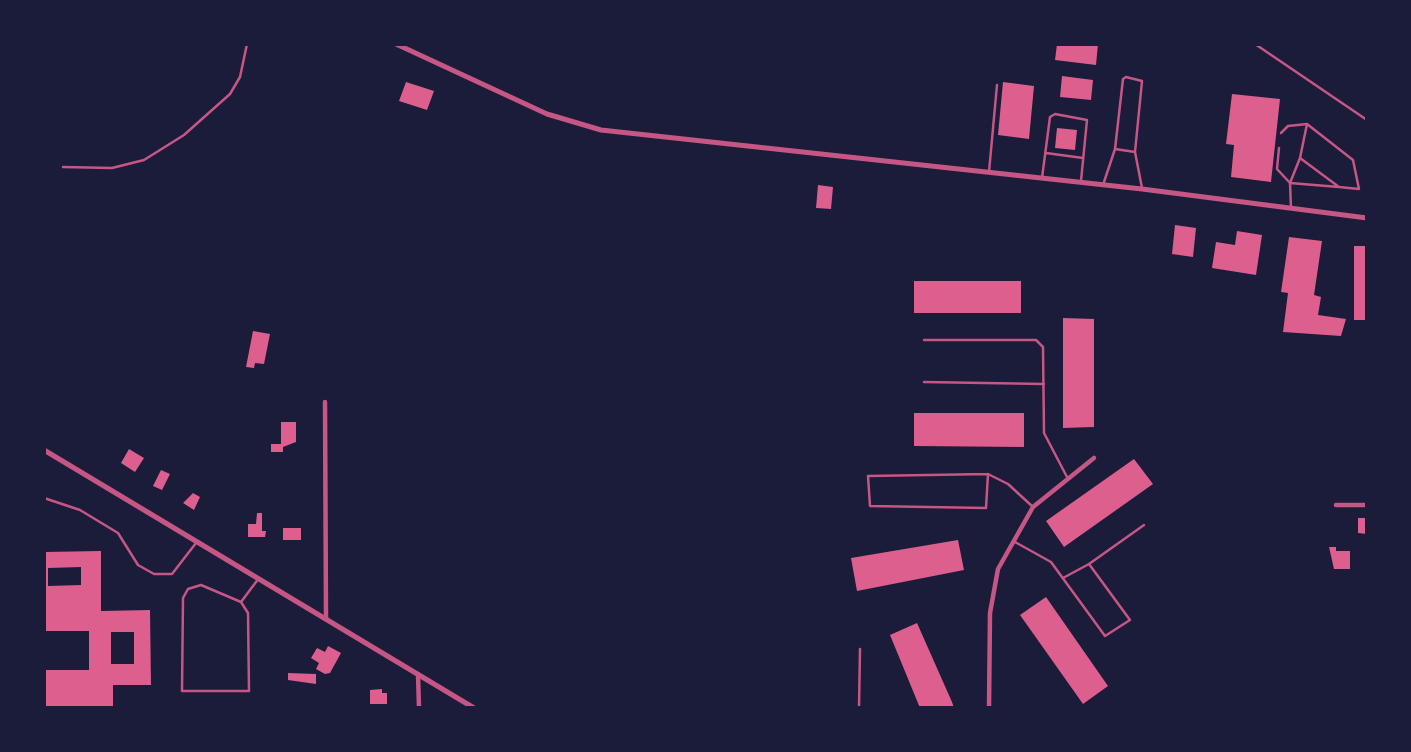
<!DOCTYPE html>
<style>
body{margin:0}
#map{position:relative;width:1411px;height:752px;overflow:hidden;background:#1b1b3a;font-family:Quicksand,sans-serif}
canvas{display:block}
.frame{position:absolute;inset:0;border:46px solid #1b1b3a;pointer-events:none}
</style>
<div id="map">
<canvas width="1411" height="752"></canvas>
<div class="frame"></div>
</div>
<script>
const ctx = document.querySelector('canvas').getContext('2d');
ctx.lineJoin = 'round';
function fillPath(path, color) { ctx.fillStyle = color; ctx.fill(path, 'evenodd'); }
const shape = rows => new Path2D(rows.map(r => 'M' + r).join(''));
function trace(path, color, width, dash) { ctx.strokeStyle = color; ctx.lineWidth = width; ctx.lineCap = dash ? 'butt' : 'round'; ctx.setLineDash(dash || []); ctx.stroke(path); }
fillPath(shape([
 [1057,44,1098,44,1096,65,1055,60],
 [1062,76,1093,80,1091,100,1060,97],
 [406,82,434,91,427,110,399,101],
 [1003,82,1034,86,1029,139,998,135],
 [1232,94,1280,99,1271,182,1231,177,1234,145,1226,144],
 [1057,128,1077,130,1075,150,1055,148],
 [818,185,833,187,831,209,816,208],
 [1175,225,1196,228,1193,257,1172,254],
 [1237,231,1262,235,1256,275,1212,268,1216,242,1235,245],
 [1289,237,1322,241,1314,295,1321,297,1318,315,1346,319,1341,336,1283,332,1288,293,1281,292],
 [1354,246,1367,246,1367,320,1354,320],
 [914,281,1021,281,1021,313,914,313],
 [1063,318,1094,319,1094,427,1063,428],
 [253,331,270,334,264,364,255,363,254,368,246,367],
 [914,413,1024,413,1024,447,914,446],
 [281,422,296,422,296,442,283,447,283,452,271,452,271,444,281,444],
 [129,449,144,458,135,472,121,463],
 [1134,459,1153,484,1064,547,1046,521],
 [161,470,170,474,162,490,153,486],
 [193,493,200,497,194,510,183,503],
 [257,513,262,513,262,531,266,531,265,537,248,537,248,524,256,524],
 [1358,518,1367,518,1367,534,1358,533],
 [283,528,301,528,301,540,283,540],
 [958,540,964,570,857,591,851,558],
 [1329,547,1336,547,1336,551,1350,551,1350,569,1334,569],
 [101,551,101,611,150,610,151,685,113,685,113,708,44,708,44,670,89,670,89,631,44,631,44,552],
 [81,567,81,585,48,586,48,568],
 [111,632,134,632,134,664,111,664],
 [1046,597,1108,686,1083,704,1020,615],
 [917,623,952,702,954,708,920,708,890,635],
 [328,646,341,653,330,673,325,674,316,669,319,663,311,658,317,648,325,652],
 [288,673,316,674,316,684,288,680],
 [382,689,382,693,387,693,387,704,370,704,370,690]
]), '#dd5f8e');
trace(shape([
 [1255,44,1367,120],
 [1281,133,1288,126,1307,124],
 [1279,148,1277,169,1290,183,1300,158],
 [1115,149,1123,79,1126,77,1142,81,1135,152],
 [1046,153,1083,158],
 [63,167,112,168,144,160,184,135,230,94,240,77,247,44],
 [989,172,997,85],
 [1042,178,1050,117,1055,114,1087,120,1081,181],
 [1103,185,1115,149,1135,152,1142,188],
 [1291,208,1290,183,1339,187,1359,189,1353,160,1307,124,1300,158,1339,187],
 [924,340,1036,340,1043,347,1044,433,1067,477],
 [924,382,1044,384],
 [988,474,986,508,870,506,868,476,988,474,1008,484,1033,507],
 [44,498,80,510,118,533,138,565,154,574,172,574,196,543],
 [1015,542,1051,562,1105,636,1130,620,1089,564,1144,525],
 [1063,578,1089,564],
 [241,602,201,585,188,589,183,598,182,691,249,691,248,613,241,602,259,578],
 [859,708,860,649]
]), '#c65784', 2.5);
trace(shape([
 [325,402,326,618],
 [1336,505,1367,505],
 [418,674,419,708],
 [989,708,990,613,998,569,1033,507,1094,458]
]), '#c65784', 4.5);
trace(shape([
 [396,44,547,114,601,130,1142,189,1367,218],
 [44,450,474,708]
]), '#c65784', 5);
</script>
